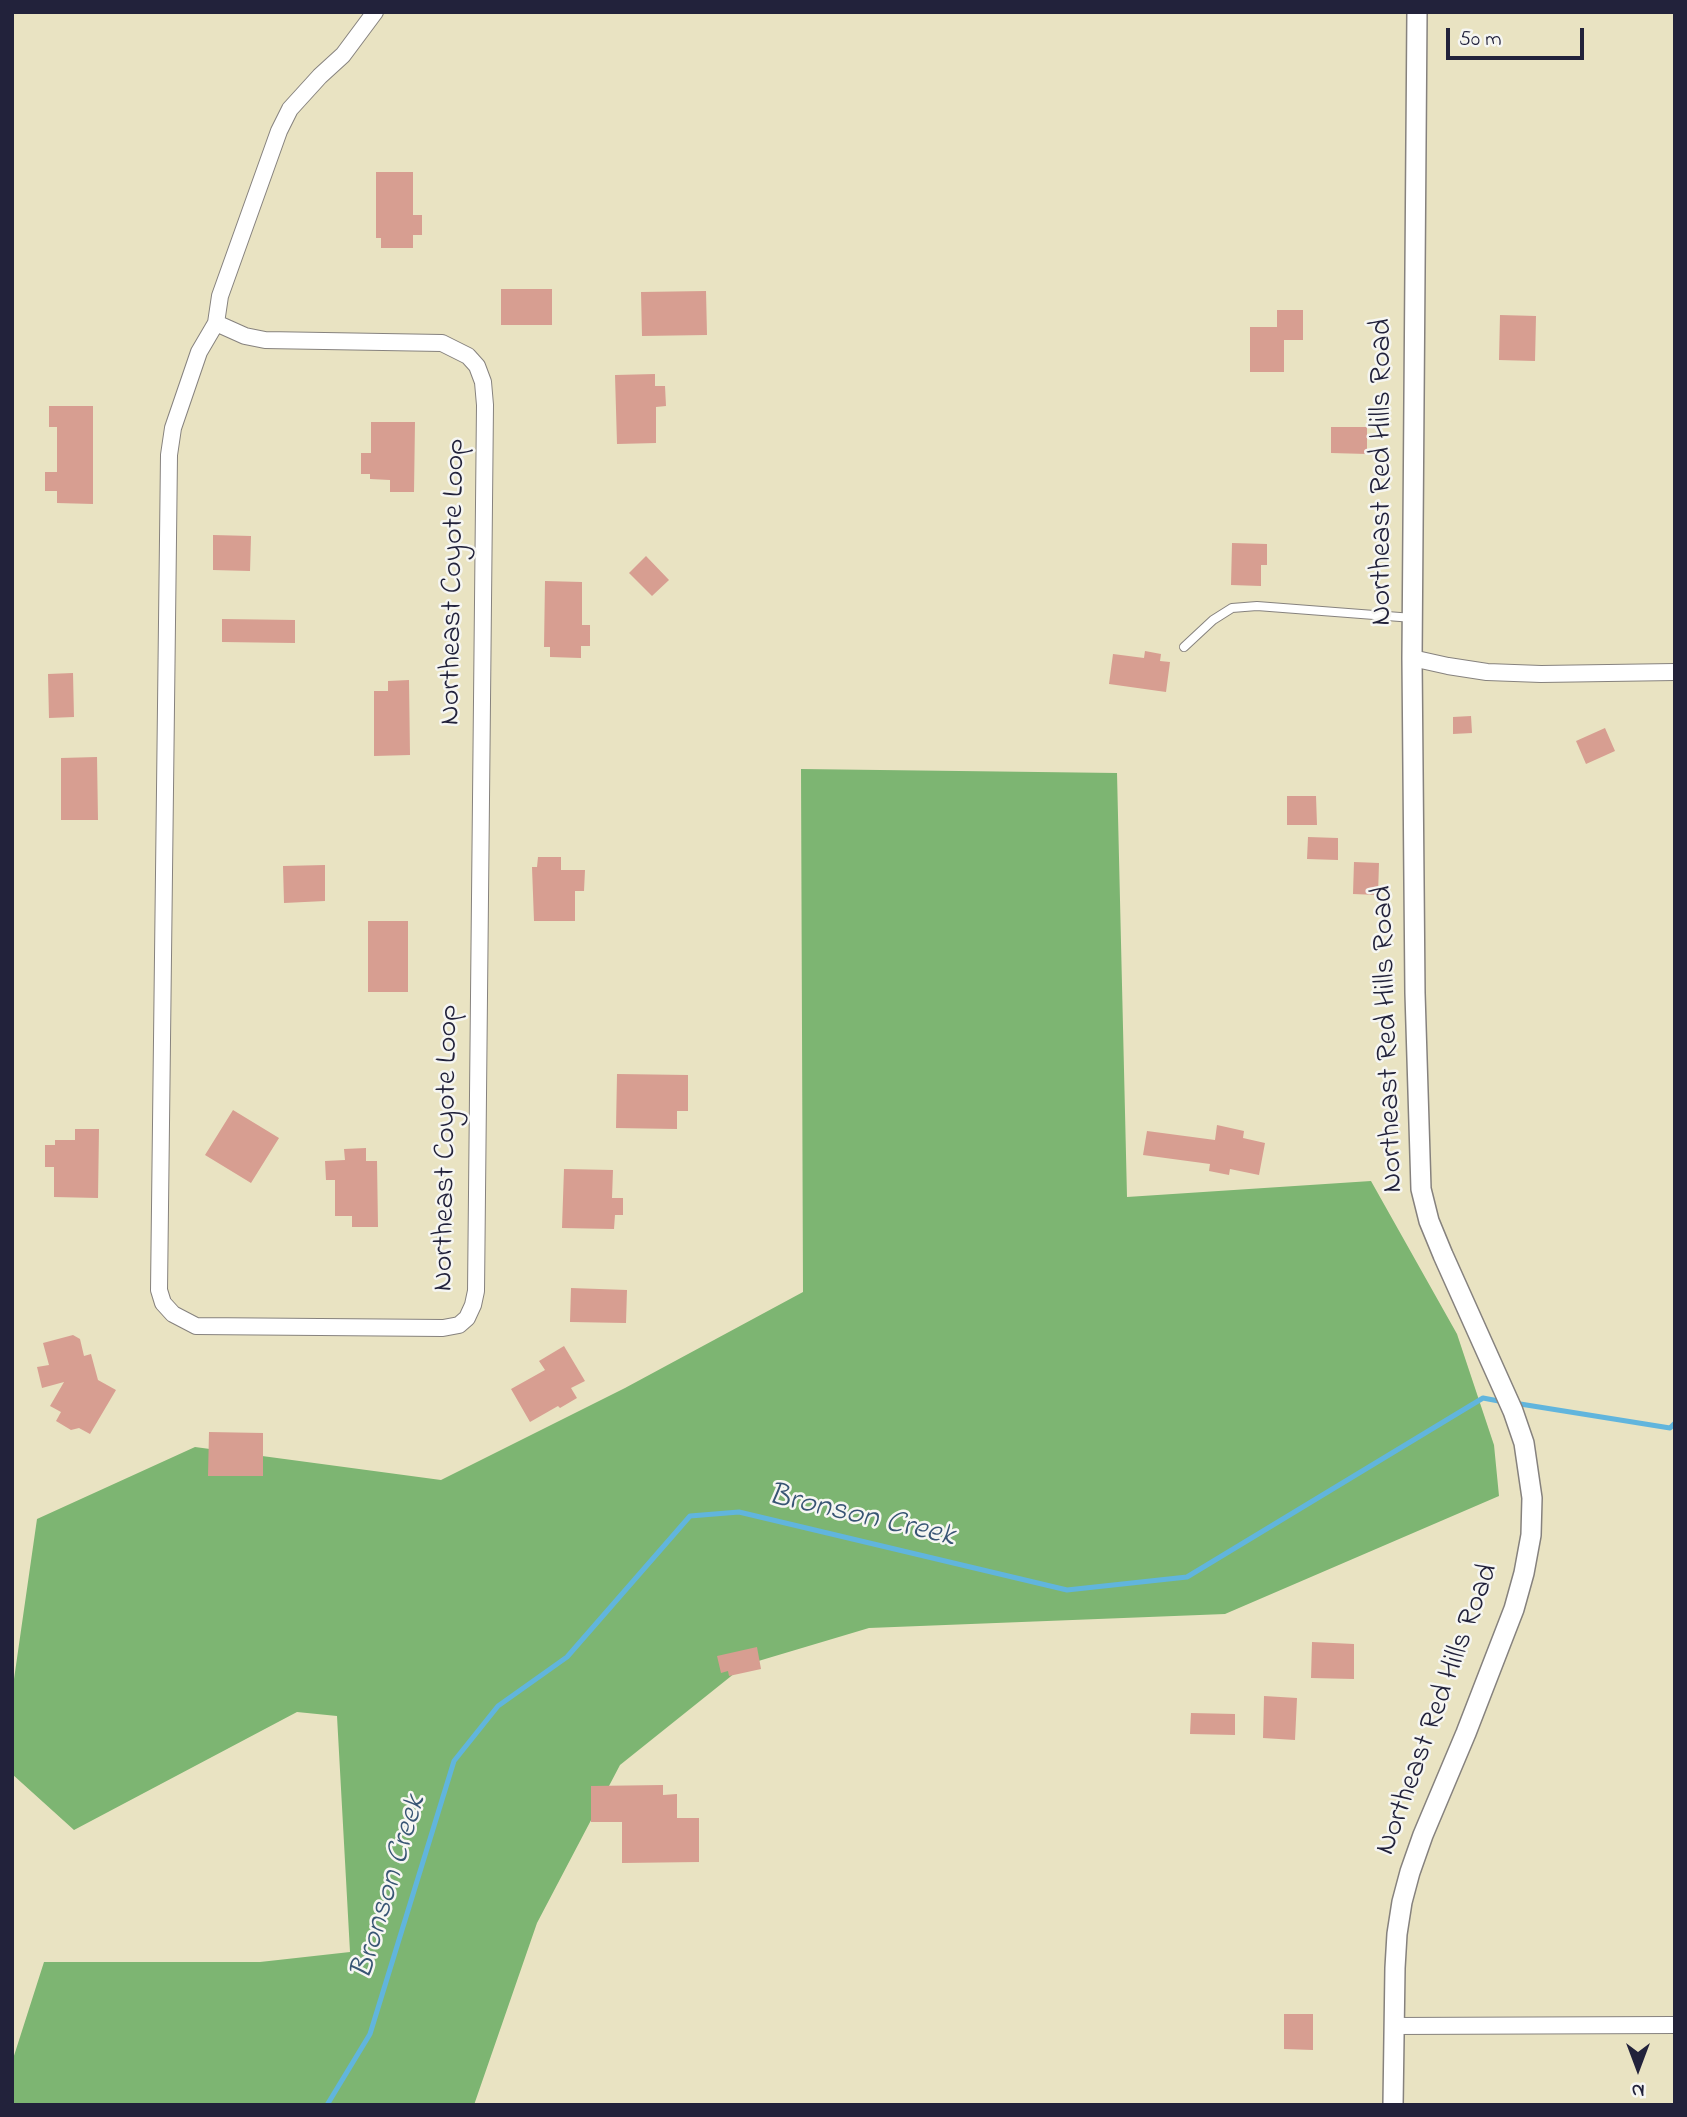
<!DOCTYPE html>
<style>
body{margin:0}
#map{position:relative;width:1687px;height:2117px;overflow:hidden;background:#e9e3c2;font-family:"Indie Flower",sans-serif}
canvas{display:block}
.frame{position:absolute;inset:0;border:14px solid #22223b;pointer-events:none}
.north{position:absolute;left:1603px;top:2033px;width:70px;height:70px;-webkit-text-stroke:5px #f6f6f2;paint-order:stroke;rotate:180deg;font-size:19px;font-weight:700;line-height:28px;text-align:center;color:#22223b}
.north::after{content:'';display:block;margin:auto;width:24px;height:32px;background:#22223b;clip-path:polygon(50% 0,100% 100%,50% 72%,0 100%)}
.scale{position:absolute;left:1446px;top:28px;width:138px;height:32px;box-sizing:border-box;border:4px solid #22223b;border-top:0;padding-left:9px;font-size:21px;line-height:24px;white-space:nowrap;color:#22223b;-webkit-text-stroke:5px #f6f6f2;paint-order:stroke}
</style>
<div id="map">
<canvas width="1687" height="2117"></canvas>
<div class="frame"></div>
<div class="north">N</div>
<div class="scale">50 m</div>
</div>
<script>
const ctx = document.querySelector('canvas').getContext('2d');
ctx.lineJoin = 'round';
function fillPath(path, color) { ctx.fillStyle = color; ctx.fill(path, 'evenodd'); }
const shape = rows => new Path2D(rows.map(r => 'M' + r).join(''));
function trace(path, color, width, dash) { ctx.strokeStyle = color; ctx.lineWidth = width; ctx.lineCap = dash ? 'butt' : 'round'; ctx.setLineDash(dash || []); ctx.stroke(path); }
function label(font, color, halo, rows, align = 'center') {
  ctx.font = font + ' "Indie Flower",sans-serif'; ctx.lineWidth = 5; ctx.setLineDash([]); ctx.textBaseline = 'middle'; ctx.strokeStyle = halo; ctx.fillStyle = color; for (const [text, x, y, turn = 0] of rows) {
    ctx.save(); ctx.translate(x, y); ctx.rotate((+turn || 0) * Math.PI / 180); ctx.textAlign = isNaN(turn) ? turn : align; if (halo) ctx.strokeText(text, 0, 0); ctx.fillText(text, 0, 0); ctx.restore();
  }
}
fillPath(shape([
 [801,769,1117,773,1127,1197,1371,1181,1457,1334,1494,1445,1499,1496,1225,1614,869,1628,745,1665,620,1765,537,1923,474,2105,12,2105,12,2062,44,1962,260,1962,350,1952,337,1716,297,1712,74,1830,12,1774,12,1693,37,1519,195,1447,441,1480,625,1388,803,1292]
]), '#7db572');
trace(shape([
 [1514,1403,1670,1428,1675,1423],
 [327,2105,370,2034,454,1761,498,1706,567,1657,690,1516,739,1512,1067,1590,1187,1577,1483,1398,1504,1402]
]), '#61b5dd', 5);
fillPath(shape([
 [376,172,413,172,413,215,422,215,422,235,413,235,413,248,381,248,381,238,376,238],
 [501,289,552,289,552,325,501,325],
 [706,291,707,335,642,336,641,292],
 [1277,310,1303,310,1303,340,1284,340,1284,372,1250,372,1250,327,1277,327],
 [1500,315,1536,316,1535,361,1499,360],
 [655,374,655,386,665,386,666,406,656,407,656,443,617,444,615,375],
 [49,406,93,406,93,504,57,503,57,491,45,491,45,472,57,472,57,427,49,427],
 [371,422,415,422,414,492,390,492,390,480,370,479,370,474,361,474,361,453,371,453],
 [1331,427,1367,427,1367,454,1331,453],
 [213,535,251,536,250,571,213,570],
 [1232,543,1267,544,1267,565,1261,565,1261,586,1231,585],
 [646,556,669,580,652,596,629,573],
 [545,581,582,582,582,625,590,625,590,646,581,646,581,658,550,657,550,647,544,647],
 [222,619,295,620,295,643,222,642],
 [1145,651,1161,654,1160,661,1170,662,1166,692,1109,684,1113,654,1144,658],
 [73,673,74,717,49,718,48,674],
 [409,680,410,755,374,756,374,691,388,691,388,681],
 [1471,716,1472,733,1453,734,1453,717],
 [1605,728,1615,751,1586,764,1576,741],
 [97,757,98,820,61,820,61,758],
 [1287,796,1316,796,1317,825,1287,825],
 [1308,837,1338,838,1338,860,1307,859],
 [538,857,561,857,561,870,585,870,584,891,575,891,575,921,534,921,532,867,537,867],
 [1354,862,1379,863,1378,895,1353,894],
 [325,865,325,901,284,903,283,866],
 [368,921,408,921,408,992,368,992],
 [617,1074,688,1075,688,1111,677,1111,677,1129,616,1128],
 [233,1110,279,1138,251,1183,205,1155],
 [1217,1125,1244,1131,1243,1138,1265,1143,1259,1175,1230,1169,1229,1175,1209,1171,1210,1164,1143,1155,1147,1131,1215,1140],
 [75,1129,99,1129,98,1198,54,1197,54,1167,45,1167,45,1145,55,1145,55,1140,75,1140],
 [366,1148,366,1161,377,1161,378,1227,352,1227,352,1216,335,1216,335,1180,326,1180,325,1161,345,1160,344,1149],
 [564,1169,613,1170,612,1198,623,1198,623,1215,615,1215,614,1229,562,1228],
 [571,1288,627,1290,626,1323,570,1322],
 [73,1335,80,1339,84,1356,91,1354,98,1380,116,1390,90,1434,79,1428,71,1430,56,1421,61,1412,50,1406,64,1382,42,1388,37,1367,49,1365,43,1343],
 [564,1346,585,1381,571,1388,577,1398,560,1408,558,1406,530,1422,511,1389,545,1370,539,1361],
 [209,1432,263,1433,263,1476,208,1476],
 [1312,1642,1354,1644,1354,1679,1311,1678],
 [757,1647,761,1669,729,1676,728,1671,721,1673,717,1656],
 [1264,1696,1297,1698,1295,1740,1263,1738],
 [1191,1713,1235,1714,1235,1735,1190,1734],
 [663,1785,663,1795,677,1794,677,1818,699,1818,699,1862,622,1863,622,1822,591,1822,591,1786],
 [1284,2014,1313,2014,1313,2050,1284,2049]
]), '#d79e91');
const service = shape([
 [1184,647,1213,620,1232,608,1257,606,1413,618]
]);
const minor = shape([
 [216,323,245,336,265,340,442,343,468,356,477,366,483,382,485,405,476,1291,473,1305,467,1318,459,1325,443,1328,196,1326,173,1314,163,1303,159,1290,169,455,173,428,199,352,216,323],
 [216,323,220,296,279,131,290,109,320,76,343,55,375,12],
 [1412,658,1448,666,1487,672,1541,674,1675,672],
 [1393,2026,1675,2025]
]);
const tertiary = shape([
 [1393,2105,1395,1968,1397,1934,1402,1902,1410,1872,1423,1835,1466,1733,1514,1609,1524,1573,1531,1535,1532,1498,1524,1443,1513,1411,1443,1255,1429,1221,1421,1189,1415,993,1412,658,1417,12]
]);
trace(service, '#86827e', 10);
trace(minor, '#86827e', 18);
trace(tertiary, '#86827e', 22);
trace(service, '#fff', 8);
trace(minor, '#fff', 16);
trace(tertiary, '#fff', 19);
label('30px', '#22223b', '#f6f6f2', [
 ["Northeast Red Hills Road",1384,472,-90],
 ["Northeast Coyote Loop",455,582,-89],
 ["Northeast Red Hills Road",1390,1039,-92],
 ["Northeast Coyote Loop",448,1148,-89],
 ["Northeast Red Hills Road",1439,1710,-70]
]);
label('italic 32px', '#385574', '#f6f6f2', [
 ["Bronson Creek",861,1518,13],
 ["Bronson Creek",391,1888,-73]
]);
</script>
